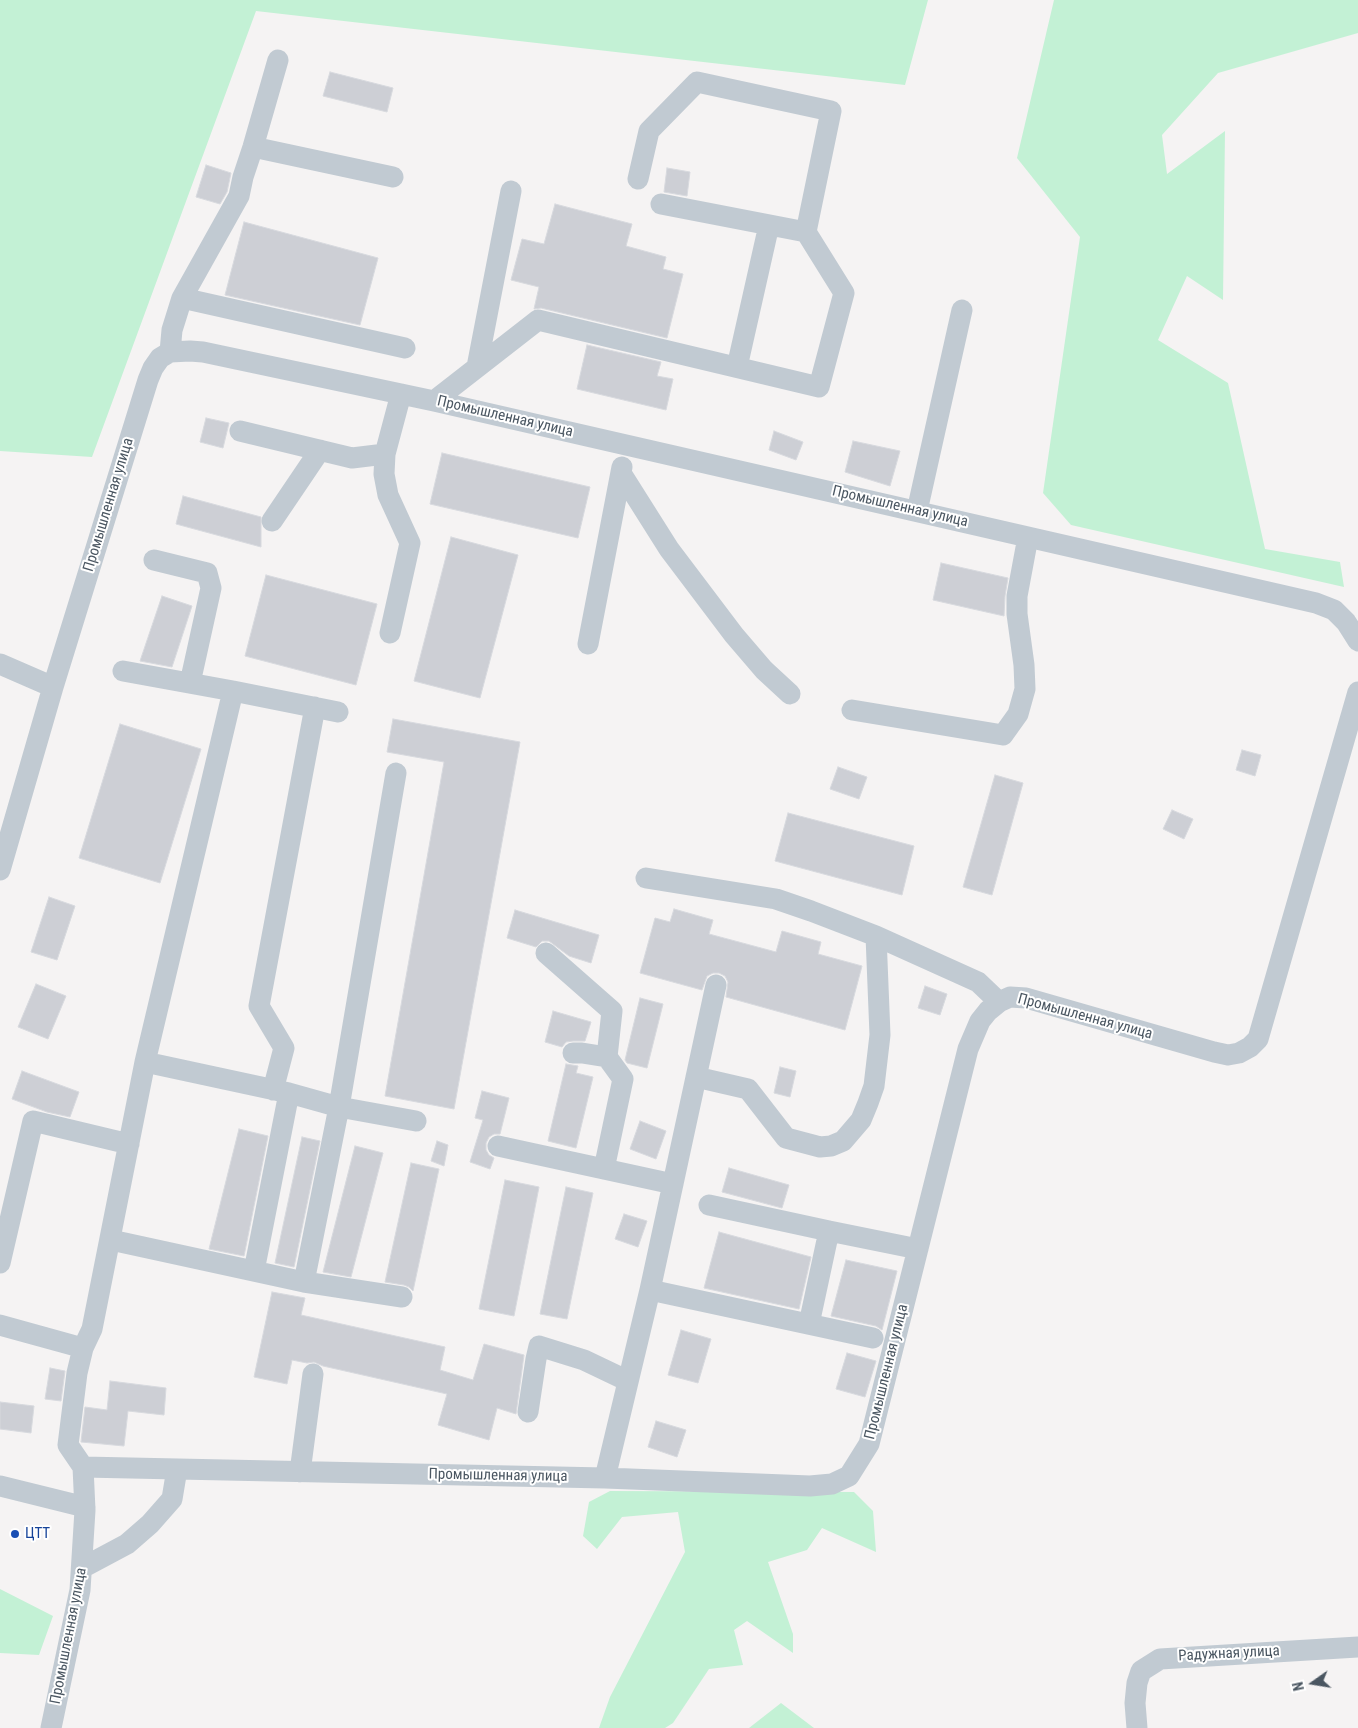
<!DOCTYPE html>
<meta charset="utf-8">
<style>
body{margin:0}
#map{position:relative;width:1358px;height:1728px;overflow:hidden;background:#f5f3f3;font-family:"Roboto Condensed",sans-serif}
canvas{display:block}
.north{position:absolute;left:1288px;top:1658px;width:50px;height:50px;-webkit-text-stroke:4px #fff;paint-order:stroke;rotate:257deg;font-size:14px;font-weight:700;line-height:20px;text-align:center;color:#4a5661}
.north::after{content:'';display:block;margin:auto;width:18px;height:22px;background:#4a5661;clip-path:polygon(50% 0,100% 100%,50% 72%,0 100%)}
</style>
<div id="map">
<canvas width="1358" height="1728"></canvas>
<div class="north">N</div>
</div>
<script>
const ctx = document.querySelector('canvas').getContext('2d');
ctx.lineJoin = 'round';
function fillPath(path, color) { ctx.fillStyle = color; ctx.fill(path, 'evenodd'); }
const shape = rows => new Path2D(rows.map(r => 'M' + r).join(''));
function trace(path, color, width, dash) { ctx.strokeStyle = color; ctx.lineWidth = width; ctx.lineCap = dash ? 'butt' : 'round'; ctx.setLineDash(dash || []); ctx.stroke(path); }
function label(font, color, halo, rows, align = 'center') {
  ctx.font = font + ' "Roboto Condensed",sans-serif'; ctx.lineWidth = 4; ctx.setLineDash([]); ctx.textBaseline = 'middle'; ctx.strokeStyle = halo; ctx.fillStyle = color; for (const [text, x, y, turn = 0] of rows) {
    ctx.save(); ctx.translate(x, y); ctx.rotate((+turn || 0) * Math.PI / 180); ctx.textAlign = isNaN(turn) ? turn : align; if (halo) ctx.strokeText(text, 0, 0); ctx.fillText(text, 0, 0); ctx.restore();
  }
}
fillPath(shape([
 [0,0,928,0,905,85,256,11,92,457,0,451],
 [1054,0,1358,0,1358,33,1218,73,1162,135,1167,174,1225,131,1223,300,1187,276,1158,340,1228,383,1265,549,1340,562,1344,587,1071,525,1043,493,1080,237,1017,158],
 [610,1491,854,1492,873,1511,876,1552,822,1528,807,1550,768,1562,793,1634,793,1653,747,1621,734,1630,743,1665,709,1669,673,1723,665,1728,599,1728,610,1697,685,1552,678,1512,622,1517,597,1549,583,1536,589,1502],
 [0,1589,53,1616,39,1655,0,1653],
 [781,1703,814,1728,749,1728]
]), '#c3f1d5');
const building = shape([
 [330,72,393,88,387,112,323,96,330,72],
 [206,165,231,173,227,192,220,204,196,197,206,165],
 [667,168,690,172,687,196,664,192,667,168],
 [555,204,632,224,626,246,666,257,663,269,683,274,667,338,541,308,534,309,539,287,511,280,522,239,544,244,555,204],
 [244,222,378,258,360,325,225,295,244,222],
 [587,345,661,362,657,376,673,379,666,410,577,389,587,345],
 [206,418,229,423,223,448,200,442,206,418],
 [774,431,803,442,796,460,769,450,774,431],
 [853,441,900,451,890,486,845,472,853,441],
 [442,453,590,487,578,538,430,504,442,453],
 [183,496,261,517,261,547,176,524,183,496],
 [451,537,518,555,480,698,414,681,451,537],
 [941,563,1008,578,1005,596,1004,616,933,600,941,563],
 [266,575,377,604,356,685,245,656,266,575],
 [162,596,192,606,172,667,140,661,162,596],
 [393,719,520,742,454,1109,385,1096,444,762,387,752,393,719],
 [120,724,201,749,160,883,79,858,120,724],
 [1242,750,1261,755,1255,776,1236,770,1242,750],
 [838,767,867,777,859,799,830,789,838,767],
 [995,775,1023,783,992,895,963,887,995,775],
 [1172,810,1193,819,1184,839,1163,829,1172,810],
 [788,813,914,846,902,895,775,861,788,813],
 [49,897,75,906,57,960,31,952,49,897],
 [674,909,713,920,709,934,776,952,782,931,821,942,818,954,862,966,845,1030,726,997,728,982,725,976,719,973,713,973,707,976,702,990,640,973,655,918,670,922,674,909],
 [515,910,599,935,591,963,569,956,549,941,542,941,536,947,507,938,515,910],
 [36,984,66,996,48,1039,18,1027,36,984],
 [925,986,947,994,940,1015,918,1008,925,986],
 [640,998,663,1004,647,1068,627,1063,625,1060,640,998],
 [553,1011,591,1022,585,1041,573,1041,566,1042,562,1047,545,1042,553,1011],
 [566,1064,578,1066,576,1073,593,1077,576,1148,548,1141,566,1064],
 [780,1067,796,1071,790,1097,774,1093,780,1067],
 [22,1071,79,1092,70,1117,47,1112,12,1099,22,1071],
 [482,1091,509,1098,500,1134,494,1134,489,1137,486,1143,486,1150,489,1155,494,1158,490,1169,470,1162,483,1120,475,1118,482,1091],
 [640,1121,666,1131,656,1159,630,1149,640,1121],
 [239,1129,268,1136,244,1256,209,1249,239,1129],
 [302,1137,320,1141,294,1267,275,1263,302,1137],
 [437,1141,448,1145,444,1166,431,1161,437,1141],
 [355,1146,383,1153,351,1277,323,1272,355,1146],
 [411,1163,439,1169,413,1291,409,1287,404,1285,385,1282,411,1163],
 [729,1168,789,1185,782,1208,722,1192,729,1168],
 [505,1180,539,1187,514,1316,479,1309,505,1180],
 [566,1187,593,1193,567,1319,540,1314,566,1187],
 [624,1214,647,1221,638,1247,615,1239,624,1214],
 [719,1232,811,1257,799,1309,704,1288,719,1232],
 [846,1260,897,1271,882,1330,876,1326,831,1316,846,1260],
 [272,1292,305,1298,301,1315,445,1347,440,1370,473,1380,484,1344,524,1355,516,1414,497,1408,489,1440,438,1425,447,1394,323,1366,314,1362,307,1363,292,1360,287,1384,254,1377,272,1292],
 [681,1330,711,1339,698,1383,668,1375,681,1330],
 [847,1353,876,1361,865,1397,836,1389,847,1353],
 [50,1368,65,1371,61,1401,45,1399,50,1368],
 [110,1381,166,1388,164,1415,128,1411,124,1446,81,1442,85,1407,107,1410,110,1381],
 [0,1402,34,1406,31,1433,0,1429,0,1402],
 [656,1421,686,1430,677,1457,648,1447,656,1421]
]);
fillPath(building, '#cdcfd5');
trace(building, '#d7d9de', 1);
trace(shape([
 [253,147,393,177],
 [661,204,806,232],
 [182,298,405,348],
 [170,352,172,330,182,298,239,196,243,177,253,147,278,60],
 [477,367,511,191],
 [737,367,769,225],
 [434,401,538,320,819,387,844,293,806,232,831,111,697,82,649,131,638,179],
 [240,431,352,458,385,454],
 [621,473,669,549,734,635,764,670,790,694],
 [917,511,962,310],
 [272,521,320,450],
 [154,560,207,573,211,588,190,683],
 [390,633,410,543,388,495,384,474,385,454,401,394],
 [588,644,622,467],
 [0,664,53,687],
 [123,671,233,691,145,1062,289,1093,339,1107,416,1121],
 [233,691,338,712],
 [852,710,1003,735,1018,714,1025,689,1024,665,1017,614,1017,596,1028,537],
 [0,870,53,687,148,380,153,368,160,358,170,352,190,351,203,352,434,401,1316,603,1334,610,1346,622,1358,641],
 [646,878,776,899,811,911,876,936],
 [546,953,612,1011,607,1057,623,1079,604,1169],
 [573,1053,582,1053,607,1057],
 [696,1077,748,1089,786,1138,820,1147,831,1146,843,1141,861,1120,868,1103,874,1086,880,1035,876,936,978,982,999,1002],
 [273,1090,284,1048,259,1006,315,707],
 [498,1146,673,1184],
 [709,1205,829,1231],
 [111,1240,304,1282,402,1297],
 [0,1263,33,1121,129,1144],
 [254,1271,289,1093],
 [304,1282,339,1107,396,773],
 [650,1290,873,1338],
 [809,1324,829,1231,918,1249],
 [0,1325,83,1348],
 [528,1412,536,1359,539,1346,584,1360,628,1381],
 [83,1467,605,1478,810,1486,832,1484,849,1476,869,1444,968,1049,980,1021,988,1011,999,1002,1010,997,1026,998,1214,1052,1228,1055,1239,1053,1250,1047,1258,1039,1358,692],
 [83,1467,68,1445,77,1373,83,1348,92,1329,145,1062],
 [300,1472,313,1374],
 [605,1478,650,1290,716,985],
 [0,1486,85,1507],
 [82,1568,127,1544,150,1524,172,1499,177,1469],
 [51,1728,80,1590,85,1510,83,1467],
 [1137,1728,1135,1703,1137,1683,1141,1671,1160,1659,1358,1647]
]), '#c1cad2', 21);
for (const [x, y, r, color] of [
 [15,1534,5,"#1a4fb4"]
]) { const dot = new Path2D(); dot.arc(x, y, r, 0, 2 * Math.PI); ctx.fillStyle = color; ctx.fill(dot); trace(dot, '#fff', 2); }
label('15px', '#4a5661', '#fff', [
 ["Промышленная улица",505,417,13],
 ["Промышленная улица",109,505,-73],
 ["Промышленная улица",900,507,13],
 ["Промышленная улица",1085,1017,15],
 ["Промышленная улица",887,1372,-76],
 ["Промышленная улица",498,1476,1],
 ["Промышленная улица",69,1636,-79],
 ["Радужная улица",1229,1654,-3]
]);
label('15px', '#164399', '#fff', [
 ["ЦТТ",25,1534]
], 'left');
</script>
